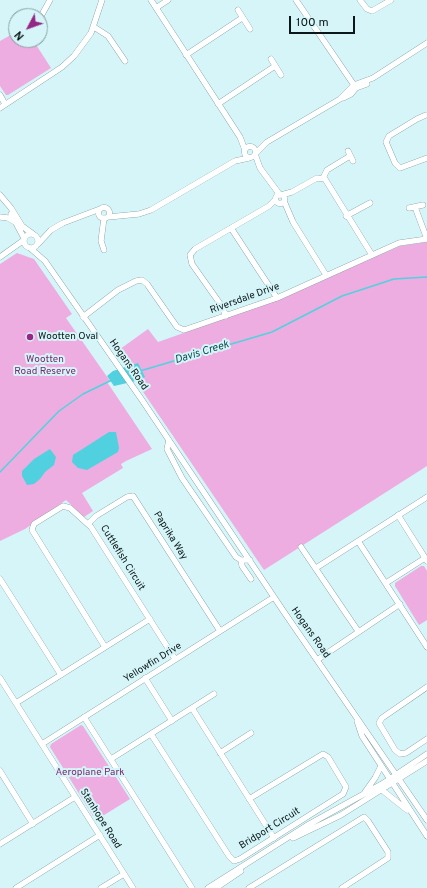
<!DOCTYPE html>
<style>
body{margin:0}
#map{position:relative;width:427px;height:888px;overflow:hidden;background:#d5f5f8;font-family:Overpass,sans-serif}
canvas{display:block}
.north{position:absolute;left:8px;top:8px;width:40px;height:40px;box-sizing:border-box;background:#d5f5f8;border:1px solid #849c9e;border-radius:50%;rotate:229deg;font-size:11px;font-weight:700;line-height:16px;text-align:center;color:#0b1718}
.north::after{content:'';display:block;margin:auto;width:14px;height:18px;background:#952686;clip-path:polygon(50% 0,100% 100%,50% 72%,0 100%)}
.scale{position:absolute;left:289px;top:16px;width:66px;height:18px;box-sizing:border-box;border:2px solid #0b1718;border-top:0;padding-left:5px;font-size:12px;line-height:14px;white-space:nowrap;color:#0b1718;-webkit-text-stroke:3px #d5f5f8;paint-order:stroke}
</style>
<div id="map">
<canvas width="427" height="888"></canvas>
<div class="north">N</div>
<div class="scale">100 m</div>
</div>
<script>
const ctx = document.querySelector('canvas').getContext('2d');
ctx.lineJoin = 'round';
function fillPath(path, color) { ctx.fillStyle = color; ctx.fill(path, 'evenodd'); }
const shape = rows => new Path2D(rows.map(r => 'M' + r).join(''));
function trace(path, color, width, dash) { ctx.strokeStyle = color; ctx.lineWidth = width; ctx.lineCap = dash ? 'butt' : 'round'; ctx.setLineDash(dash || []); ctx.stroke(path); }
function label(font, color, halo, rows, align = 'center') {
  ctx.font = font + ' Overpass,sans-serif'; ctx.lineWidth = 4; ctx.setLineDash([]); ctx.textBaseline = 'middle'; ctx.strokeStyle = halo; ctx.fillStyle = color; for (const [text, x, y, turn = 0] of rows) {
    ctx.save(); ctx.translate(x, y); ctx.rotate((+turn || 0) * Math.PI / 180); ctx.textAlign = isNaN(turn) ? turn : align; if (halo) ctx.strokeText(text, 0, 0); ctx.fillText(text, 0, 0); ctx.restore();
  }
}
fillPath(shape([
 [16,32,16,40,33,40,51,68,8,95,6,95,0,86,0,41],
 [427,242,427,466,264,570,116,352,148,329,158,342,272,302,400,246],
 [17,253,34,259,72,314,66,318,110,381,107,382,152,449,126,461,121,464,123,468,82,493,93,511,84,517,66,500,25,529,0,541,0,264],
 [421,566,424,566,427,571,427,620,419,625,395,586,395,583],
 [81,725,83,726,130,799,96,820,96,814,93,816,50,747,51,744]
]), '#eeade0');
fillPath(shape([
 [138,363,145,377,136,381,114,386,107,376,113,371],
 [109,432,116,432,119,448,118,452,87,470,78,468,72,462,73,455],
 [50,449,56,457,54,465,45,472,40,479,34,484,27,485,22,476,22,471,34,459]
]), '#51d1df');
trace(shape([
 [140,371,272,332,342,296,394,279,427,277],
 [0,472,59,411,83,394,112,380]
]), '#51d1df', 1.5);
const minor = shape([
 [151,0,240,137,245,150],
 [296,0,356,88],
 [360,0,367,9,372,11,391,0],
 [156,8,168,0],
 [238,10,250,29],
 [40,18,50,0],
 [94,27,108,36,125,61],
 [186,55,242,18],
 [271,59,281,75],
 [0,95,5,104],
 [343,98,351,94,356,88,367,84],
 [218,104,275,66],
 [0,108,62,67,74,56,91,33,102,0],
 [426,115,417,119,389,136,386,142,395,163,400,168,427,158],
 '244.5 152a5.5 5.5 0 1 1 11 0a5.5 5.5 0 1 1-11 0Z',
 [348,151,353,161],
 [256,153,267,142,340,99,354,85,373,78,427,43],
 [255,154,260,168,280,195],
 [323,178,327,170,350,156],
 '275.5 199a4.5 4.5 0 1 1 9 0a4.5 4.5 0 1 1-9 0Z',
 [0,195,11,208,22,226,33,234],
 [281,195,292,192,317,178,325,179,372,255],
 [284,201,293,222,326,275],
 [415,207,427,239],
 '98.5 213a5.5 5.5 0 1 1 11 0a5.5 5.5 0 1 1-11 0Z',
 [409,208,423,205],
 [11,214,24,238],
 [346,216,370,203],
 [0,217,8,218,15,222],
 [108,217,139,214,151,210,235,161,249,158],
 [104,218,101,241,104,250],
 [231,228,277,298],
 '24 241a7 7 0 1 1 14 0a7 7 0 1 1-14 0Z',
 [38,244,51,230,63,223,100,209],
 [30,248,45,261,142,400,284,612,427,820],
 [0,257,24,240],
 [226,316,221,305,192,264,190,255,195,249,269,206,275,200],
 [83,317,118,290,136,281,142,280,147,284,177,327,184,330,277,298,399,243,427,239],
 [169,440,167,449,182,478,236,557,241,560,250,560],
 [398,515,427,561],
 [88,524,96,516,127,497,133,496,220,631],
 [358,541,427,647],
 [301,547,358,631],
 [241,560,242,566,251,579],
 [316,568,427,497],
 [0,579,61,675],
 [386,583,425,558],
 [105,647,32,530,34,524,63,506,70,508,91,527,175,659],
 [317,660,400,604],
 [0,678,133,888],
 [145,678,172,721],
 [427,687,382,718,379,723,395,750,400,754,406,753,427,739],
 [16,703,150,619],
 [192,708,274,838],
 [84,717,192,888],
 [357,721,362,736,427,836],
 [151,734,229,856,234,861,240,859,343,794,346,787,328,757,323,754,249,799],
 [42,744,274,597],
 [220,753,251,733],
 [111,759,214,694],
 [0,771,33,824],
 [382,790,407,810],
 [365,792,375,778,381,766],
 [293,838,341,815,427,761],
 [0,844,75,797],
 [16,888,100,835],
 [101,888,124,874],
 [208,888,306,826,382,784,427,754],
 [216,888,241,871],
 [249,888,364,817,368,821,388,852,388,858,342,888]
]);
trace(minor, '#6a888b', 6);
trace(minor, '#fff', 5.5);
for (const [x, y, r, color] of [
 [30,337,4,"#952686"]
]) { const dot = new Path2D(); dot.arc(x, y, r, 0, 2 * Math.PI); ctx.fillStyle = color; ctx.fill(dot); trace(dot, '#d5f5f8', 1.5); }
label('10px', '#0b1718', '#d5f5f8', [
 ["Riversdale Drive",245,299,-20],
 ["Hogans Road",128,365,55],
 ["Paprika Way",170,536,58],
 ["Cuttlefish Circuit",122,558,58],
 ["Hogans Road",310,633,55],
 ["Yellowfin Drive",153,663,-32],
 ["Stanhope Road",100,819,58],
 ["Bridport Circuit",270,829,-32]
]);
label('10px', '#0b1718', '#d5f5f8', [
 ["Wootten Oval",38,337]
], 'left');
label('10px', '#7a286e', '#d5f5f8', [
 ["Wootten",45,360],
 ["Road Reserve",45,372],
 ["Aeroplane Park",90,773]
]);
label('italic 11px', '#134b51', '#d5f5f8', [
 ["Davis Creek",202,353,-17]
]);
</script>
